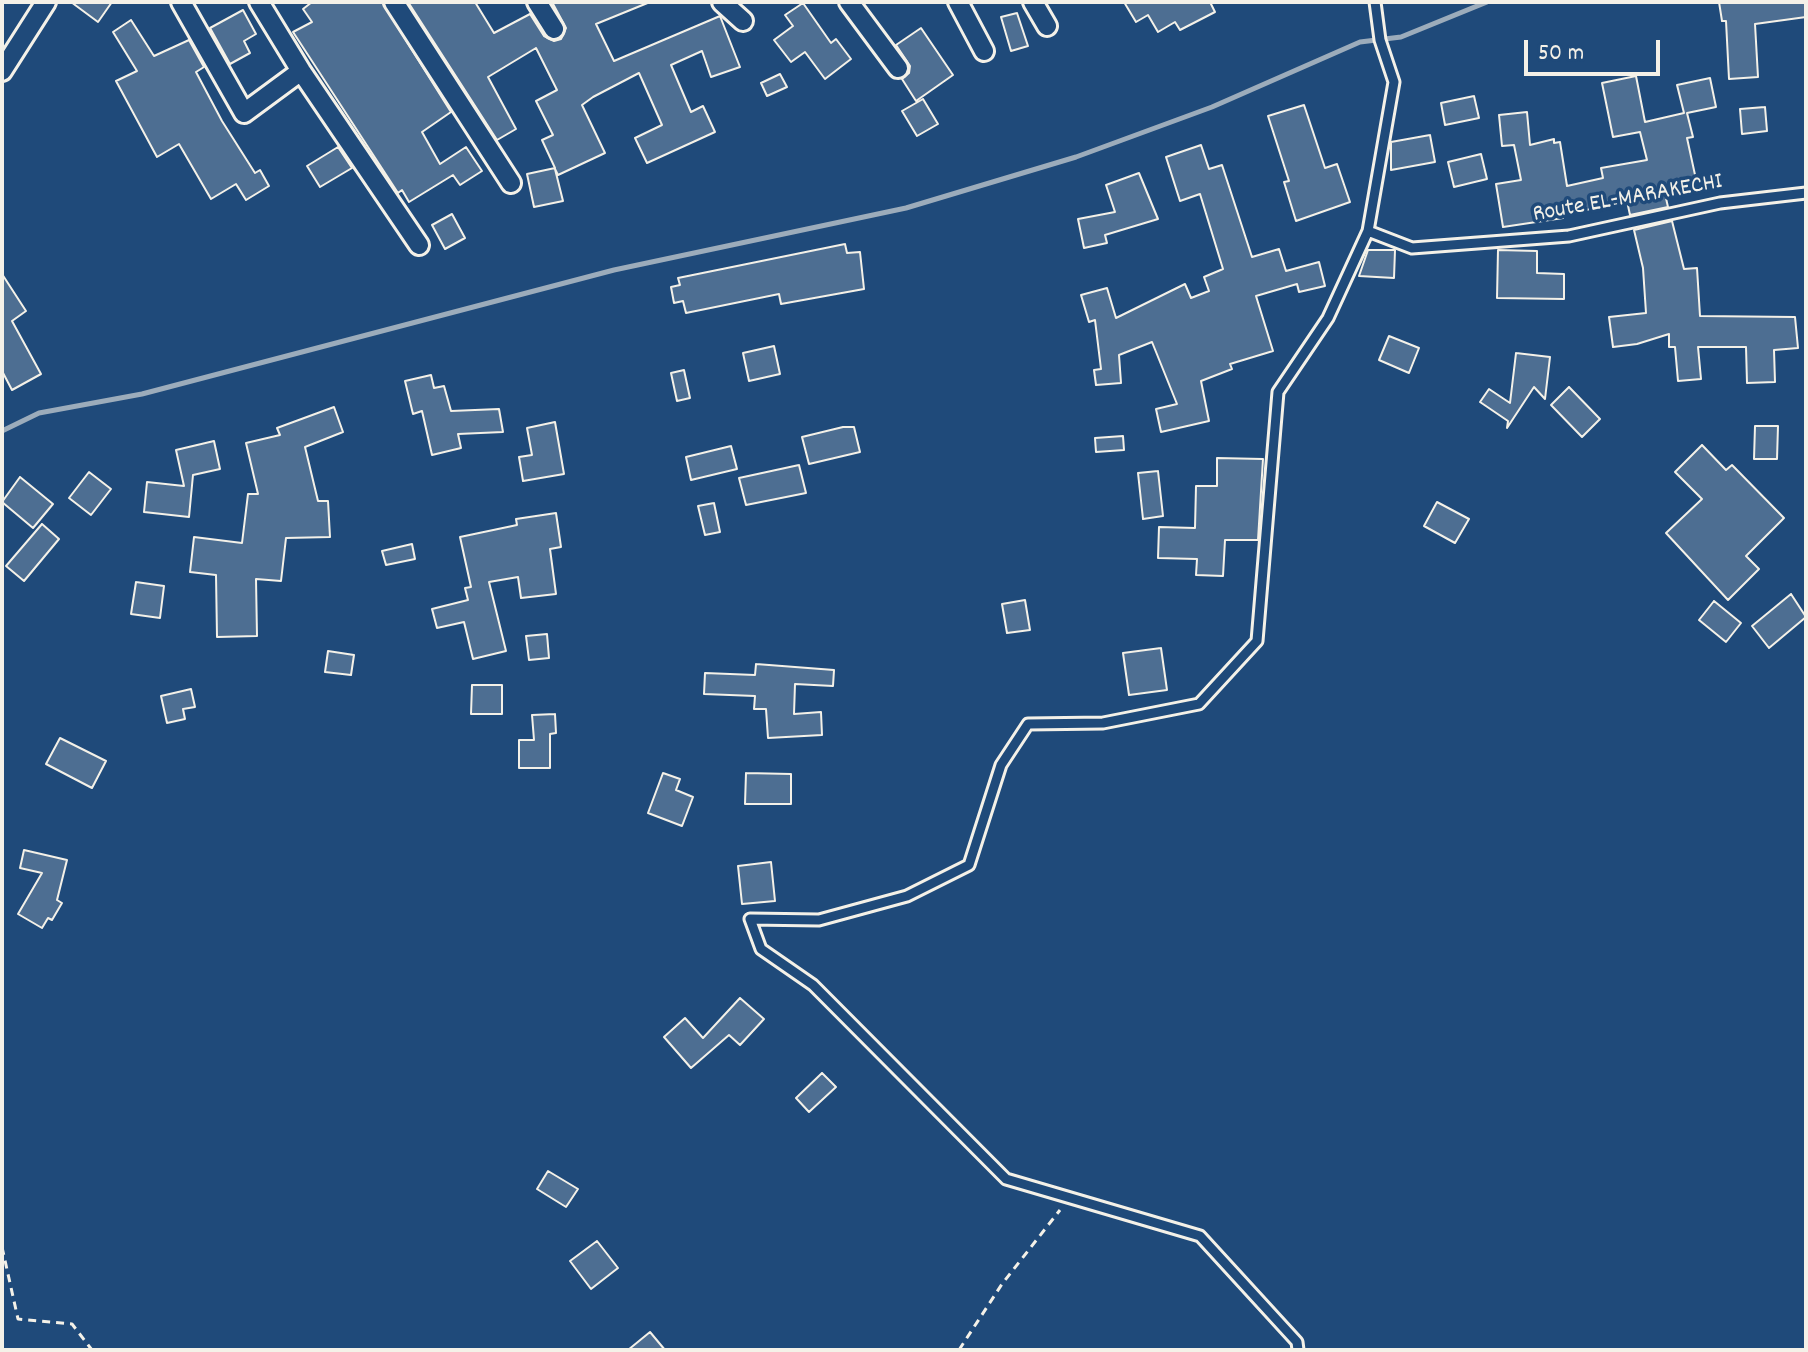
<!DOCTYPE html>
<style>
body{margin:0}
#map{position:relative;width:1808px;height:1352px;overflow:hidden;background:#1f4a7a;font-family:Dekko,sans-serif}
canvas{display:block}
.frame{position:absolute;inset:0;border:4px solid #f4f1e8;pointer-events:none}
.scale{position:absolute;left:1524px;top:40px;width:136px;height:36px;box-sizing:border-box;border:4px solid #f4f1e8;border-top:0;padding-left:10px;font-size:24px;line-height:28px;white-space:nowrap;color:#f4f1e8;-webkit-text-stroke:6px #1f4a7a;paint-order:stroke}
</style>
<div id="map">
<canvas width="1808" height="1352"></canvas>
<div class="frame"></div>
<div class="scale">50 m</div>
</div>
<script>
const ctx = document.querySelector('canvas').getContext('2d');
ctx.lineJoin = 'round';
const shape = rows => new Path2D(rows.map(r => 'M' + r).join(''));
function trace(path, color, width, dash) { ctx.strokeStyle = color; ctx.lineWidth = width; ctx.lineCap = dash ? 'butt' : 'round'; ctx.setLineDash(dash || []); ctx.stroke(path); }
function fillPath(path, color) { ctx.fillStyle = color; ctx.fill(path, 'evenodd'); }
function label(font, color, halo, rows, align = 'center') {
  ctx.font = font + ' Dekko,sans-serif'; ctx.lineWidth = 7; ctx.setLineDash([]); ctx.textBaseline = 'middle'; ctx.strokeStyle = halo; ctx.fillStyle = color; for (const [text, x, y, turn = 0] of rows) {
    ctx.save(); ctx.translate(x, y); ctx.rotate((+turn || 0) * Math.PI / 180); ctx.textAlign = isNaN(turn) ? turn : align; if (halo) ctx.strokeText(text, 0, 0); ctx.fillText(text, 0, 0); ctx.restore();
  }
}
trace(shape([
 [2,431,39,413,142,394,614,270,906,208,1076,157,1212,107,1360,42,1401,37,1487,2]
]), '#9cacbb', 5);
const building = shape([
 [71,2,112,2,98,22,71,2],
 [312,2,382,2,451,112,422,132,440,164,466,147,482,171,460,185,453,175,409,202,402,190,398,193,293,32,312,22,303,9,312,2],
 [408,2,475,2,494,33,530,14,544,36,554,41,561,39,566,28,552,2,650,2,596,24,614,61,720,16,740,67,711,77,702,51,671,65,691,112,703,106,715,132,647,163,635,138,662,125,639,73,593,97,582,105,605,153,558,175,555,169,563,201,534,207,527,174,555,168,542,140,553,135,536,101,557,90,536,48,488,77,516,129,497,140,408,2],
 [1124,2,1210,2,1215,12,1180,30,1175,22,1158,32,1148,15,1136,22,1124,2],
 [1719,2,1806,2,1806,17,1755,24,1758,77,1729,79,1726,21,1722,21,1719,2],
 [803,3,831,43,836,39,851,59,825,79,805,52,791,62,774,40,793,26,785,15,803,3],
 [243,10,256,34,244,41,250,53,230,64,210,28,243,10],
 [1017,13,1028,46,1011,51,1001,17,1017,13],
 [131,20,154,56,189,40,204,67,196,72,222,121,255,173,260,170,269,186,246,200,236,184,211,199,179,144,157,157,116,81,137,71,113,32,131,20],
 [921,28,953,75,916,101,902,79,909,73,910,66,896,45,921,28],
 [780,74,787,87,767,96,761,83,780,74],
 [1636,76,1645,122,1684,113,1677,85,1710,78,1716,107,1687,113,1693,137,1687,138,1697,184,1665,194,1668,207,1630,215,1627,201,1563,215,1563,218,1503,227,1496,184,1521,180,1514,145,1502,146,1499,115,1527,112,1530,145,1554,139,1554,143,1560,142,1567,186,1603,178,1601,168,1647,160,1640,132,1613,137,1602,83,1636,76],
 [1474,96,1479,118,1445,125,1441,103,1474,96],
 [923,99,938,124,917,136,902,111,923,99],
 [1304,105,1325,168,1337,164,1350,202,1296,221,1284,182,1289,181,1268,116,1304,105],
 [1765,107,1767,131,1742,134,1740,109,1765,107],
 [1430,135,1435,162,1391,170,1391,142,1430,135],
 [1201,145,1209,169,1222,165,1252,257,1279,249,1286,271,1319,262,1325,286,1299,292,1297,284,1256,296,1273,351,1230,364,1232,369,1201,381,1209,421,1161,432,1156,409,1177,404,1152,342,1119,355,1121,383,1096,385,1094,370,1101,369,1095,320,1089,322,1081,295,1107,288,1116,318,1185,284,1191,298,1209,291,1204,277,1223,269,1200,194,1180,201,1166,157,1201,145],
 [338,147,352,168,320,187,307,166,338,147],
 [1481,154,1487,179,1454,187,1448,162,1481,154],
 [1139,173,1158,219,1105,235,1107,243,1084,248,1078,219,1115,212,1106,185,1139,173],
 [452,214,465,238,445,249,432,225,452,214],
 [1672,221,1684,269,1697,268,1700,316,1795,317,1798,348,1774,350,1775,382,1747,383,1746,347,1698,347,1701,379,1678,381,1675,347,1669,347,1669,334,1637,344,1613,347,1609,317,1646,313,1643,268,1634,230,1672,221],
 [845,244,847,253,860,252,864,289,781,304,779,294,686,313,683,301,674,303,671,287,680,285,678,278,845,244],
 [1368,250,1395,250,1394,278,1359,276,1368,250],
 [1498,250,1537,251,1537,273,1564,274,1564,299,1497,298,1498,250],
 [2,274,26,311,12,321,41,374,12,390,2,371,2,274],
 [1389,336,1419,348,1409,373,1379,360,1389,336],
 [774,346,780,374,749,381,743,353,774,346],
 [1516,353,1550,357,1545,399,1534,387,1507,428,1508,421,1480,402,1489,389,1510,403,1516,353],
 [684,370,690,398,677,401,671,373,684,370],
 [431,375,434,388,444,386,451,411,499,409,503,432,458,434,461,448,432,455,422,411,413,414,405,381,431,375],
 [1569,387,1600,419,1582,437,1551,405,1569,387],
 [334,407,343,432,305,447,318,501,328,501,330,537,286,538,281,581,256,579,257,636,217,637,216,575,190,572,194,537,242,543,248,494,258,494,246,443,280,435,277,428,334,407],
 [555,422,564,474,523,481,519,457,532,455,527,428,555,422],
 [1755,426,1778,426,1777,459,1754,459,1755,426],
 [843,427,854,427,860,452,809,464,802,437,843,427],
 [1123,436,1124,450,1096,452,1095,438,1123,436],
 [214,441,220,469,193,475,189,517,144,512,147,482,184,486,176,450,214,441],
 [1702,445,1726,470,1732,465,1784,518,1746,556,1759,569,1728,600,1666,533,1702,499,1675,472,1702,445],
 [731,446,737,469,691,480,686,457,731,446],
 [1217,458,1263,459,1258,540,1225,540,1223,576,1196,575,1197,559,1158,558,1159,527,1195,528,1196,486,1217,486,1217,458],
 [799,465,806,493,746,505,739,478,799,465],
 [1158,471,1163,516,1143,519,1138,473,1158,471],
 [89,472,111,489,91,515,69,498,89,472],
 [20,477,53,504,33,528,2,502,20,477],
 [1437,502,1469,519,1455,543,1424,526,1437,502],
 [714,503,720,532,705,535,698,506,714,503],
 [556,513,561,547,550,549,556,594,521,598,518,577,489,582,506,651,473,659,464,622,437,628,432,609,468,600,465,588,471,587,460,537,517,525,516,519,556,513],
 [42,524,59,539,24,581,6,566,42,524],
 [412,544,415,559,386,565,382,551,412,544],
 [136,582,164,586,160,618,131,614,136,582],
 [1791,594,1806,617,1769,648,1752,626,1791,594],
 [1025,600,1030,630,1007,633,1002,604,1025,600],
 [1714,601,1741,623,1726,642,1699,620,1714,601],
 [547,634,549,658,529,660,526,636,547,634],
 [1161,648,1167,690,1129,695,1123,653,1161,648],
 [328,651,354,655,351,675,325,672,328,651],
 [756,664,834,670,833,686,795,684,794,714,821,712,822,735,768,738,766,709,754,709,755,696,704,694,705,673,755,675,756,664],
 [472,685,502,685,502,714,471,714,472,685],
 [191,689,195,707,183,709,185,719,167,723,161,696,191,689],
 [555,714,556,733,550,734,550,768,519,768,519,740,534,740,532,715,555,714],
 [60,738,106,761,92,788,46,764,60,738],
 [663,773,680,779,676,790,693,797,682,826,648,813,663,773],
 [746,773,791,774,791,804,745,804,746,773],
 [24,850,67,860,57,900,62,903,52,920,48,918,42,928,18,914,42,873,20,868,24,850],
 [771,862,775,901,742,904,738,866,771,862],
 [740,998,764,1019,740,1045,729,1035,691,1068,664,1037,685,1018,703,1038,740,998],
 [822,1073,836,1087,809,1112,796,1098,822,1073],
 [548,1171,578,1189,566,1207,537,1189,548,1171],
 [597,1241,618,1268,591,1289,570,1261,597,1241],
 [650,1332,665,1350,628,1350,650,1332]
]);
fillPath(building, '#4d6e92');
trace(building, '#f4f1e8', 2);
const service = shape([
 [1375,2,1380,40,1394,82,1368,231,1412,248,1569,236,1720,203,1806,193],
 [1298,1350,1297,1342,1200,1236,1006,1179,813,985,761,949,750,919,819,920,907,896,969,865,1001,765,1028,724,1103,723,1199,704,1257,641,1278,392,1328,318,1368,231]
]);
const minor = shape([
 [181,2,244,113,301,71],
 [259,2,301,71,419,245],
 [394,2,511,183],
 [537,2,554,29],
 [722,2,743,21],
 [849,2,898,68],
 [958,2,984,51],
 [1033,2,1047,26],
 [2,71,46,2]
]);
trace(service, '#f4f1e8', 15);
trace(minor, '#f4f1e8', 24);
trace(shape([
 [2,1247,18,1319,72,1324,92,1350],
 [959,1350,1002,1284,1060,1210]
]), '#f4f1e8', 3, [8, 6]);
trace(service, '#1f4a7a', 9);
trace(minor, '#1f4a7a', 18);
label('24px', '#f4f1e8', '#1f4a7a', [
 ["Route EL-MARAKECHI",1628,200,-10]
]);
</script>
